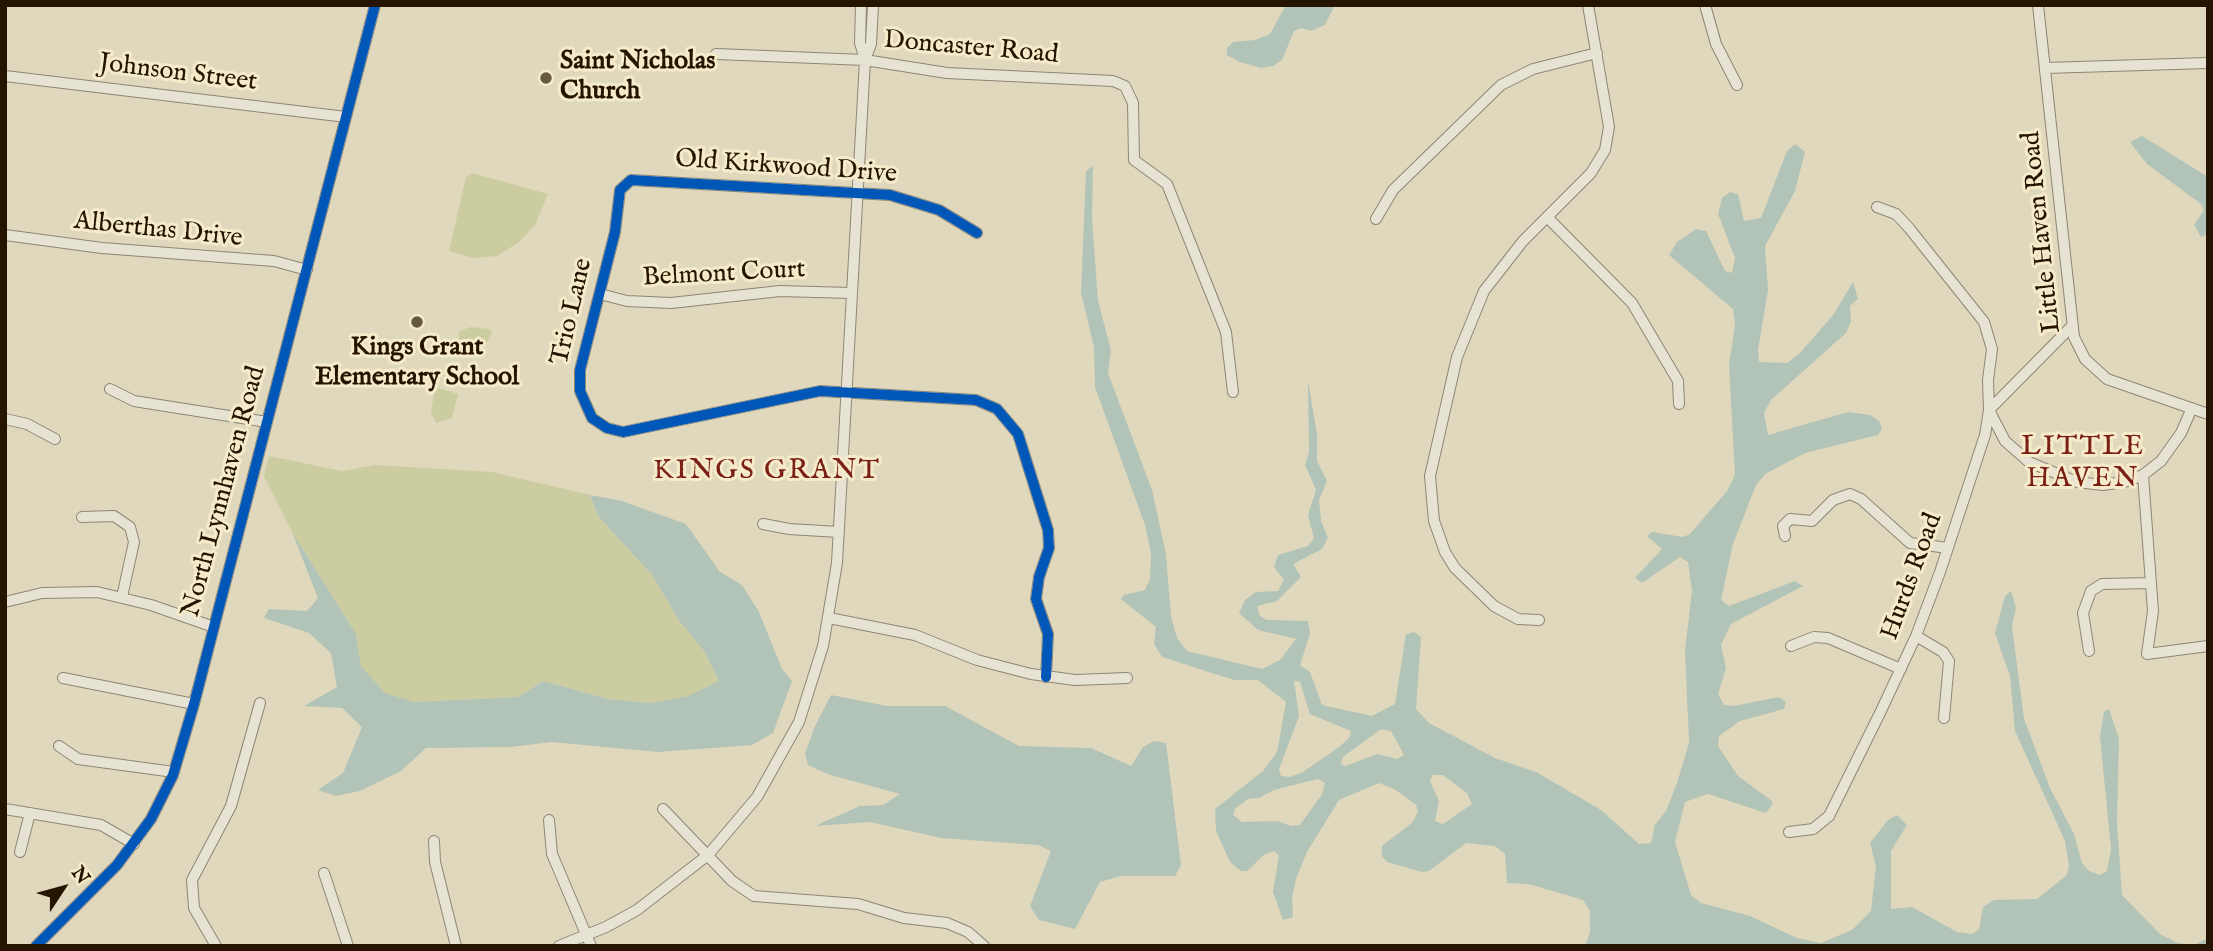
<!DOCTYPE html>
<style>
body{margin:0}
#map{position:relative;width:2213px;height:951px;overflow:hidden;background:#e0d8bc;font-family:"IM FELL English",serif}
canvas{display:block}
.frame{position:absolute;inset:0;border:7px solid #241400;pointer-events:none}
.north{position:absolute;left:28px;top:853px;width:70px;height:70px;-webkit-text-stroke:5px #f5ebca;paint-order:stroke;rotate:54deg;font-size:19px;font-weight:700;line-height:28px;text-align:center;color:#241400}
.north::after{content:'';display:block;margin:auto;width:24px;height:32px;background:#241400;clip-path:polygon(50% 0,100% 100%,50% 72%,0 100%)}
</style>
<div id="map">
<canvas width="2213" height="951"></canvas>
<div class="frame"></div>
<div class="north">N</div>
</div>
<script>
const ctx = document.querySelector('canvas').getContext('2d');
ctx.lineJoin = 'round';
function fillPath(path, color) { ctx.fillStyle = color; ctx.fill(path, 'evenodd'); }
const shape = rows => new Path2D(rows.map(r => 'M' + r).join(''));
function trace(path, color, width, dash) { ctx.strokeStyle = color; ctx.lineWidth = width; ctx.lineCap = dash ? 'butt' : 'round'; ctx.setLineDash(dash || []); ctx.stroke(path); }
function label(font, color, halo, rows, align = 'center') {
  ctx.font = font + ' "IM FELL English",serif'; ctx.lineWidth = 6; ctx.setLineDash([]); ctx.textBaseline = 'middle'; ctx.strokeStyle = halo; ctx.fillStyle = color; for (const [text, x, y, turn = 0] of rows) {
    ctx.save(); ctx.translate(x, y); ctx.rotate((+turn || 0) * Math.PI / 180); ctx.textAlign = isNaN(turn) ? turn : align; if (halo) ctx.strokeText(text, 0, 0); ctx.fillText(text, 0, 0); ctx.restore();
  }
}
fillPath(shape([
 [472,173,548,194,535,225,519,242,497,256,473,258,449,251,466,177],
 [471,327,489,329,492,333,486,344,472,350,459,346,459,331],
 [435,387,458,394,452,418,436,423,431,412],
 [269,456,342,471,375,465,492,472,590,495,598,516,652,575,680,622,704,651,719,681,688,696,651,703,608,699,543,681,518,697,413,702,385,693,361,666,356,634,292,532,264,476]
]), '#cbcca0');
fillPath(shape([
 [1286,5,1335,5,1325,25,1311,31,1301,28,1294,31,1282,60,1273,66,1261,68,1240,62,1227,55,1227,48,1233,42,1255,40,1270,34],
 [2142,136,2208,177,2208,234,2201,237,2194,225,2204,210,2201,204,2147,164,2130,142],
 [1795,144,1805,152,1795,191,1765,246,1768,290,1758,350,1759,362,1787,363,1800,353,1833,315,1853,282,1858,299,1850,306,1851,321,1846,333,1771,400,1764,413,1768,435,1848,412,1870,415,1879,421,1882,428,1878,435,1805,453,1765,474,1756,485,1733,544,1721,600,1729,606,1795,581,1803,586,1731,624,1721,645,1726,668,1718,694,1724,705,1734,706,1779,697,1786,702,1784,709,1740,721,1719,736,1718,746,1738,776,1772,801,1772,805,1766,813,1708,794,1685,802,1675,842,1691,895,1701,903,1750,916,1797,938,1821,943,1852,930,1871,911,1876,866,1870,843,1888,820,1897,815,1907,825,1891,851,1891,909,1912,907,1957,932,1972,934,1979,929,1983,907,1994,900,2037,899,2067,875,2069,866,2065,841,2015,731,2010,676,1995,633,2005,596,2011,591,2016,608,2012,626,2024,719,2050,788,2074,834,2082,863,2089,871,2100,875,2107,871,2111,849,2100,736,2104,712,2109,709,2119,739,2117,822,2122,895,2160,934,2177,943,2194,945,2208,938,2208,946,1585,946,1590,932,1590,911,1583,900,1529,884,1507,883,1505,854,1495,846,1466,843,1429,871,1422,872,1387,862,1382,856,1382,846,1413,822,1418,811,1416,805,1396,790,1379,783,1339,800,1307,852,1296,879,1292,898,1293,917,1283,920,1273,892,1279,855,1274,851,1265,854,1247,871,1241,871,1230,862,1216,831,1215,809,1263,771,1277,752,1286,702,1258,680,1234,680,1162,657,1154,644,1156,627,1121,599,1124,595,1145,590,1150,579,1151,553,1145,525,1095,387,1094,347,1081,293,1086,171,1093,166,1092,218,1098,301,1111,350,1108,373,1152,490,1166,554,1171,616,1177,638,1187,651,1262,669,1280,660,1296,639,1258,630,1239,613,1245,600,1256,592,1278,591,1284,580,1274,567,1278,555,1308,546,1314,538,1308,515,1316,490,1305,465,1309,452,1308,381,1317,434,1317,461,1327,481,1319,500,1321,521,1328,538,1322,549,1293,564,1301,577,1277,601,1257,606,1260,616,1267,620,1308,621,1310,634,1300,665,1310,672,1322,705,1372,716,1395,704,1406,634,1414,632,1421,637,1416,709,1429,723,1495,758,1536,772,1601,810,1639,844,1651,843,1655,825,1666,811,1677,783,1689,743,1685,650,1692,591,1688,562,1680,557,1642,583,1635,578,1662,549,1647,536,1652,532,1683,537,1690,534,1727,491,1735,475,1729,365,1735,325,1733,309,1669,255,1677,242,1696,229,1706,231,1725,271,1732,273,1735,258,1718,214,1722,198,1730,192,1738,194,1744,221,1761,218,1787,151],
 [1294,681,1300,682,1310,714,1351,731,1350,737,1339,747,1303,772,1290,777,1281,776,1279,769,1299,716],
 [1381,729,1391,731,1404,755,1397,759,1378,754,1345,766,1341,764,1343,757],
 [1433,775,1443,775,1467,793,1472,804,1443,824,1435,821,1439,801,1430,781],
 [1318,779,1325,783,1322,794,1300,825,1291,826,1277,821,1242,822,1233,815,1235,809,1248,799,1259,798,1274,790],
 [590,495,622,501,686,524,720,572,742,585,759,612,782,669,792,681,773,733,752,745,658,752,552,742,510,747,426,748,401,771,360,791,336,796,318,790,343,773,362,727,342,708,304,706,337,687,331,653,309,633,264,618,269,609,307,611,318,598,292,532,356,634,361,666,385,693,414,702,518,697,543,681,608,699,651,703,688,696,719,681,704,651,680,622,652,575,598,516],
 [831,695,887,706,945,706,1019,746,1091,748,1131,766,1143,747,1154,741,1166,743,1181,865,1175,876,1121,876,1100,882,1075,929,1039,920,1030,906,1051,851,1038,845,941,838,870,822,815,826,860,806,883,805,900,794,827,774,808,765,805,754,814,728]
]), '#b2c3b7');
const minor = shape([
 [861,5,860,43,865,59],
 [1705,5,1716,44,1737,85],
 [2038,5,2074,337,2085,359,2107,379,2208,414],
 [716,54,865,60,947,73,1113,81,1125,86,1133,103,1134,160,1167,184,1226,332,1233,392],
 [2045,68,2208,63],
 [5,76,346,117],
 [1877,207,1896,214,1909,228,1984,322,1992,349,1988,380,1989,410,2005,441,2029,462,2077,482,2103,485,2124,482,2143,475,2161,461,2181,433,2192,408],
 [1547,217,1632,303,1678,381,1679,404],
 [1376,219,1393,190,1501,85,1533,69,1597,53],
 [977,233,939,210,890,195,631,180,620,190,615,232,580,370,580,391,592,418,607,428,623,432,820,391,976,400,997,409,1018,434,1048,530,1049,548,1039,577,1036,599,1048,634,1046,677],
 [5,235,102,248,274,261,307,270],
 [600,294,627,301,671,303,780,291,851,293],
 [110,389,134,401,267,422],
 [5,419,27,424,55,439],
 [2143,475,2153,611,2147,654,2208,646],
 [82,517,114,516,130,527,134,542,122,597],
 [763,524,789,529,839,532],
 [1785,536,1783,526,1790,519,1812,521,1833,500,1850,494,1861,499,1910,543,1948,548],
 [5,602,42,593,97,592,151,605,214,627],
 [829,618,915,635,977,660,1031,674,1075,680,1127,678],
 [1539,620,1518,619,1494,606,1455,568,1445,552,1434,521,1430,476,1457,357,1484,291,1523,241,1591,173,1605,150,1609,127,1588,5],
 [1916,636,1943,652,1949,661,1944,718],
 [1791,646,1814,637,1828,638,1901,669],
 [2089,651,2083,613,2091,591,2102,584,2151,583],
 [63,678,194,704],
 [59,746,78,759,174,772],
 [5,809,101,825,134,844],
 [663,809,732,881,754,896,858,904,904,918,947,923,968,932,984,946],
 [549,820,552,854,591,946],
 [1789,832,1813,829,1829,816,1880,713,1916,636,1940,572,1985,435,1989,410,2071,327],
 [434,841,435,862,456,946],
 [20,852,30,813],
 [324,873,348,946],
 [36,946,117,865,151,819,173,775,194,704,375,5],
 [216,946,194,908,192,880,231,806,260,703],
 [559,946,606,927,637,910,708,855,757,797,799,722,823,646,837,563,865,60,871,44,873,5]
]);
trace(minor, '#8d8674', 12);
trace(minor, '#e6e2d4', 10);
trace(shape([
 [977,233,939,210,890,195,631,180,620,190,615,232,580,370,580,391,592,418,607,428,623,432,820,391,976,400,997,409,1018,434,1048,530,1049,548,1039,577,1036,599,1048,634,1046,677],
 [36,946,117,865,151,819,173,775,194,704,375,5]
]), '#0057b8', 10);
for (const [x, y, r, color] of [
 [546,78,7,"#665942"],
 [417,322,7,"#665942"]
]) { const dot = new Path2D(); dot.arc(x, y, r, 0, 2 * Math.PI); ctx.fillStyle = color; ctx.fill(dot); trace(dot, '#f5ebca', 2.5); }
label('26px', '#241400', '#f5ebca', [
 ["Doncaster Road",971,49,5],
 ["Johnson Street",178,74,7],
 ["Old Kirkwood Drive",786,168,4],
 ["Alberthas Drive",158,231,6],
 ["Little Haven Road",2043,232,-96],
 ["Belmont Court",724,275,-3],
 ["Trio Lane",573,312,-77],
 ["North Lynnhaven Road",225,492,-75],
 ["Hurds Road",1913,577,-70]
]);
label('bold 26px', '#241400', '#f5ebca', [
 ["Saint Nicholas",560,63],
 ["Church",560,93],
 ["Kings Grant",417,349,"center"],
 ["Elementary School",417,379,"center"]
], 'left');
ctx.letterSpacing = '2px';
label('28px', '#7a1f14', '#f5ebca', [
 ["LITTLE",2083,448],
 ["HAVEN",2083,480],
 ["KINGS GRANT",767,472]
]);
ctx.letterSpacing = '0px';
</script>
